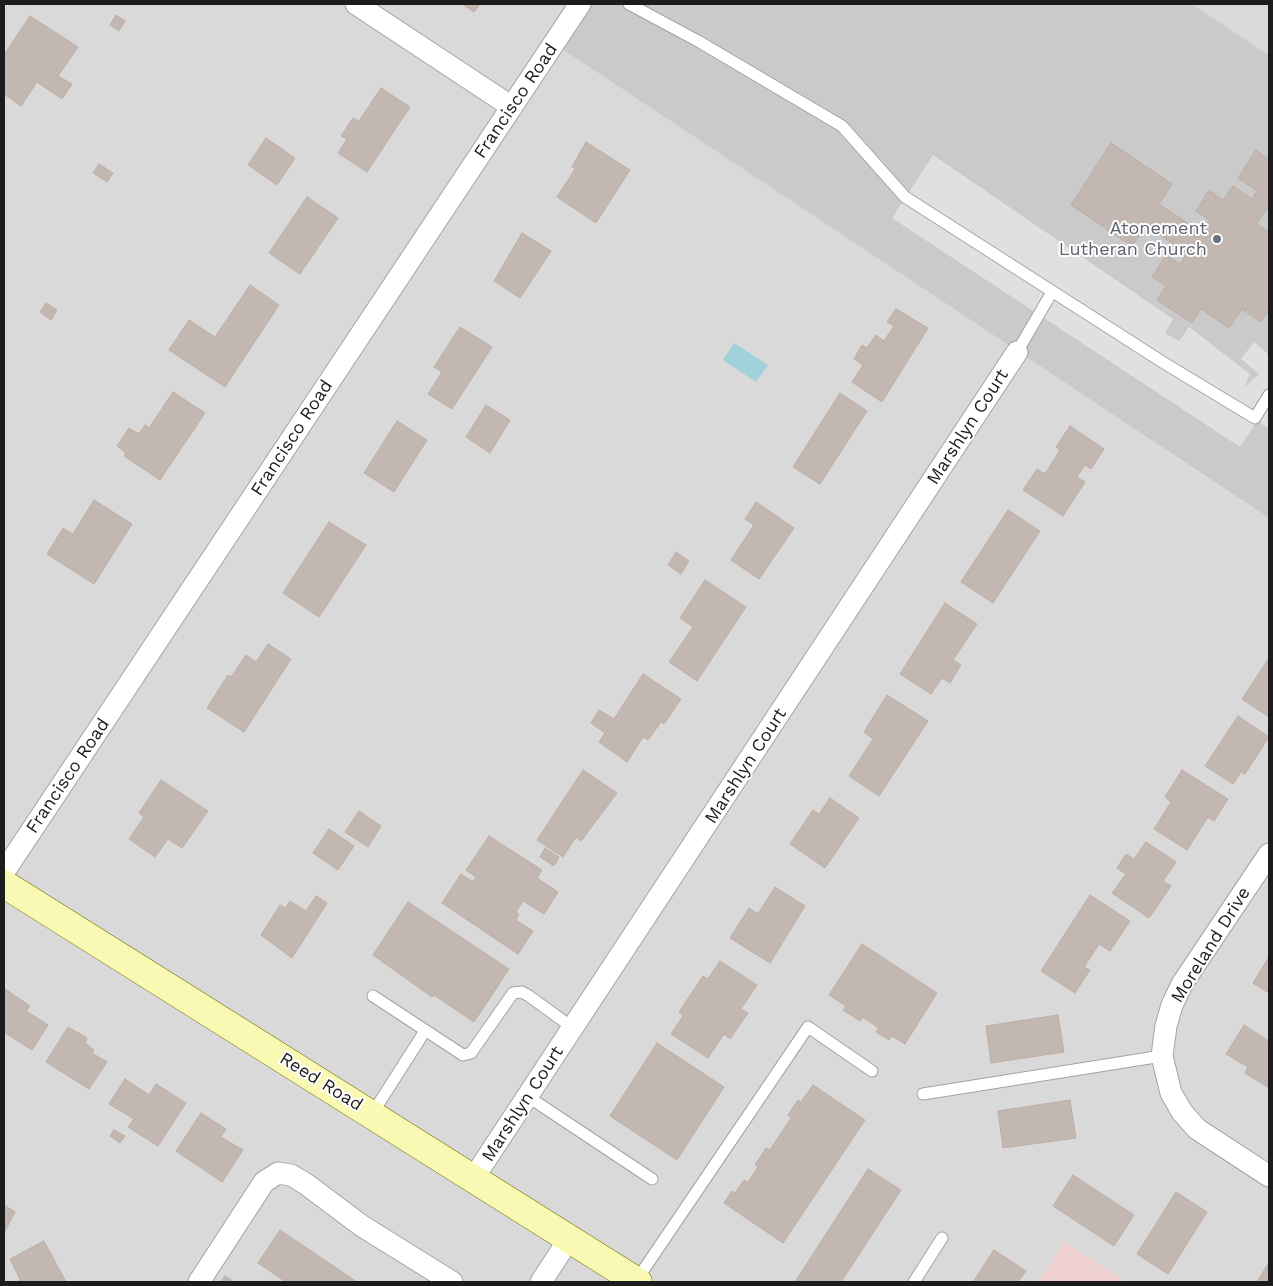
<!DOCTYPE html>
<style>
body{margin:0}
#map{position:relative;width:1273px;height:1286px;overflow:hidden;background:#eee9e1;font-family:"Work Sans",sans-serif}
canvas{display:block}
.frame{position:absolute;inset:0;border:5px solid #1c1c1c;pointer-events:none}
</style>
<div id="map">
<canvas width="1273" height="1286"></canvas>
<div class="frame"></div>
</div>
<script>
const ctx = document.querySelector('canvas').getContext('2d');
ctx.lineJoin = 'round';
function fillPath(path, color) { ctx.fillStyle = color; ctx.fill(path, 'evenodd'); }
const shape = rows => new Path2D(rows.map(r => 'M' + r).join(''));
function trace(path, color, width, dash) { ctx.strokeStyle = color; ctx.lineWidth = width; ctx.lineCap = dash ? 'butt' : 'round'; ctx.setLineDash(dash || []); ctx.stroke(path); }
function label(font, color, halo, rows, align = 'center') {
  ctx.font = font + ' "Work Sans",sans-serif'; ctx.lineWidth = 4; ctx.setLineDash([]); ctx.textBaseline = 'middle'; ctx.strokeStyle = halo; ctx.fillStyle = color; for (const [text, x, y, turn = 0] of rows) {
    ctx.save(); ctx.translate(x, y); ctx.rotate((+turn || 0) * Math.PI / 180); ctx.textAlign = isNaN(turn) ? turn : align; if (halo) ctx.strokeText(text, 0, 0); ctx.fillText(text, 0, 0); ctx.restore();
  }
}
fillPath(shape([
 [4,4,587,4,559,47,1269,518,1269,1282,1127,1282,1064,1242,1038,1282,4,1282],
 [1192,4,1269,4,1269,55]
]), '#dad9d9');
fillPath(shape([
 [1064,1242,1127,1282,1038,1282]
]), '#efd0d0');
fillPath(shape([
 [587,4,1192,4,1269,55,1269,518,559,47]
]), '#cacaca');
fillPath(shape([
 [933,155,1173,319,1165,333,1179,341,1189,327,1250,374,1244,388,1259,374,1241,359,1254,342,1269,355,1269,429,1257,421,1240,447,892,218]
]), '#e0e0e0');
fillPath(shape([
 [734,343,768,365,756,382,723,360]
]), '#a1d2dc');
const building = shape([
 [462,4,480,4,474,12,462,4],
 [116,15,125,21,119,31,110,25,116,15],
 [30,16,78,47,58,76,72,84,62,99,37,82,21,106,4,94,4,55,30,16],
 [381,88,410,107,367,172,338,153,347,139,341,136,353,118,359,121,381,88],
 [266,138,295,158,277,185,248,165,266,138],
 [586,142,630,170,596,223,557,197,575,169,572,167,586,142],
 [1111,143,1172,184,1159,204,1201,232,1209,220,1196,211,1209,190,1223,200,1233,186,1252,199,1257,191,1238,178,1256,150,1269,159,1269,209,1267,208,1257,224,1269,232,1269,309,1261,322,1242,309,1229,328,1201,309,1192,323,1157,300,1166,286,1152,277,1166,255,1180,264,1187,253,1146,226,1132,246,1071,205,1111,143],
 [99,164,113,173,107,182,93,173,99,164],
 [307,197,338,218,300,274,269,253,307,197],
 [522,233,551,251,520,298,494,281,522,233],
 [250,285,279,305,225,387,169,350,189,320,215,337,250,285],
 [46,303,57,310,51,320,40,312,46,303],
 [896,309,928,328,882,402,852,382,863,365,854,359,862,345,867,348,876,335,884,341,894,326,887,322,896,309],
 [460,327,492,347,452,409,428,394,442,372,434,367,460,327],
 [173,392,205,413,160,480,124,456,126,453,117,446,129,428,139,434,145,425,149,428,173,392],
 [840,393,867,411,820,484,793,467,840,393],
 [486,405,510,420,490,453,466,437,486,405],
 [397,421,427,440,394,492,364,473,397,421],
 [1070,426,1104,449,1091,469,1085,465,1077,477,1085,482,1063,516,1023,490,1037,469,1045,474,1060,450,1056,447,1070,426],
 [94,500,132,524,94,584,47,554,63,528,73,534,94,500],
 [756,502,794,528,759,579,731,560,754,525,745,519,756,502],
 [1008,510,1040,531,993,603,961,582,1008,510],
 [329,522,366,545,319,617,283,593,329,522],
 [676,552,689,561,681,574,668,565,676,552],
 [705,580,746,607,697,681,669,662,693,627,680,618,705,580],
 [945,603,977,624,953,660,961,665,950,683,942,678,931,694,900,674,945,603],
 [268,644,291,659,244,732,207,708,228,675,231,677,246,655,256,662,268,644],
 [1269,658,1269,717,1242,699,1269,658],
 [643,674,681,699,664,724,661,722,648,740,643,737,627,762,599,742,605,733,591,723,599,710,614,719,643,674],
 [887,695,928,721,879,796,849,776,873,739,864,732,887,695],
 [1238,716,1269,737,1245,774,1241,772,1233,784,1205,766,1238,716],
 [583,770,617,793,581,841,576,837,563,857,537,840,583,770],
 [1182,770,1228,799,1214,821,1208,817,1187,850,1154,829,1171,802,1165,797,1182,770],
 [161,780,208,811,182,848,168,839,155,857,129,839,144,817,139,813,161,780],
 [830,798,859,818,825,868,790,844,813,810,819,814,830,798],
 [359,811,381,826,368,847,345,832,359,811],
 [329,829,354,846,338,870,313,853,329,829],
 [489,836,542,870,537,878,558,892,544,914,523,901,516,912,519,914,516,920,533,931,518,954,442,903,461,874,473,882,476,877,466,870,489,836],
 [1146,842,1176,862,1163,881,1171,886,1149,918,1112,893,1126,874,1117,868,1126,854,1134,859,1146,842],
 [545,848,559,857,554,866,540,857,545,848],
 [775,887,805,906,770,963,730,938,749,908,758,914,775,887],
 [1090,895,1130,921,1110,951,1099,944,1084,967,1090,970,1075,993,1041,971,1090,895],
 [316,896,327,903,292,958,261,935,280,905,286,908,290,901,306,911,316,896],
 [408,902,509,969,474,1022,434,995,432,997,373,955,408,902],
 [862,944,937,993,905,1044,892,1036,889,1040,876,1032,879,1028,862,1017,860,1021,843,1010,846,1006,829,995,862,944],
 [1269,957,1269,993,1253,983,1269,957],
 [720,961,757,985,741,1009,748,1013,730,1039,724,1034,708,1058,671,1034,683,1016,679,1012,703,976,708,979,720,961],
 [5,989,30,1006,26,1011,48,1025,32,1050,4,1032,5,989],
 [1058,1015,1064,1052,991,1063,986,1026,1058,1015],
 [1244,1025,1269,1041,1269,1088,1245,1073,1248,1067,1226,1054,1244,1025],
 [68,1027,87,1038,85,1043,94,1050,92,1053,107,1062,89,1089,46,1062,68,1027],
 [657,1043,724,1087,677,1160,610,1116,657,1043],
 [125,1079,149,1095,156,1084,186,1103,158,1146,128,1127,134,1119,109,1104,125,1079],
 [813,1085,865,1120,783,1243,724,1203,732,1191,735,1193,744,1180,748,1182,758,1167,755,1165,766,1148,770,1150,791,1118,788,1115,798,1100,801,1102,813,1085],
 [1070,1100,1076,1138,1003,1148,998,1111,1070,1100],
 [201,1113,226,1129,221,1137,243,1150,222,1182,176,1151,201,1113],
 [114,1130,125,1136,120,1143,110,1136,114,1130],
 [868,1169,901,1190,841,1282,795,1282,868,1169],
 [1073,1175,1134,1215,1114,1246,1053,1206,1073,1175],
 [1176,1192,1207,1212,1168,1274,1137,1254,1176,1192],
 [4,1205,15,1212,4,1233,4,1205],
 [280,1230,357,1282,286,1282,258,1263,280,1230],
 [44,1241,66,1282,18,1282,20,1279,10,1259,44,1241],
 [994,1250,1026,1271,1018,1282,973,1282,994,1250],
 [1269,1262,1269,1282,1257,1282,1269,1262],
 [225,1276,234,1282,221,1282,225,1276]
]);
fillPath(building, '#c2b8b1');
trace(building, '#bfaea4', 1);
const lane = shape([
 [629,4,698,41,842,126,905,197,1164,363,1255,418,1269,395],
 [1017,352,1052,292],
 [373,996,463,1055,471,1053,513,993,522,992,529,996,573,1028],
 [923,1094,1162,1056],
 [527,1096,652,1179],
 [372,1114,425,1031],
 [636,1281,808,1027,872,1071],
 [914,1282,942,1238]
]);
const street = shape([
 [356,4,512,107],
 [1269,854,1182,984,1172,1005,1166,1026,1162,1056,1171,1093,1182,1112,1197,1129,1269,1176],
 [4,872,580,4],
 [473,1179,1017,352],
 [199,1282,264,1182,278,1173,291,1175,306,1184,362,1226,452,1282],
 [541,1282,569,1239]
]);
const secondary = shape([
 [4,884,638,1282]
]);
trace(lane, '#a3a3a3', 13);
trace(street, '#a3a3a3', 23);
trace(secondary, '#6c7204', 29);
trace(lane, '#fff', 11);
trace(street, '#fff', 21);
trace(secondary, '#faf9b3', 28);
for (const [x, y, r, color] of [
 [1217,239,5,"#6b7280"]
]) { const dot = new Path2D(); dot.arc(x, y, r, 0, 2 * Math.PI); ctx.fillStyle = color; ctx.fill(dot); trace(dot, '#fff', 2); }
label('18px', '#1c1c1c', '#fff', [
 ["Francisco Road",516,101,-56],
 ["Marshlyn Court",968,427,-57],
 ["Francisco Road",292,438,-57],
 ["Marshlyn Court",746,766,-57],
 ["Francisco Road",68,776,-56],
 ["Moreland Drive",1211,945,-58],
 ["Reed Road",321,1082,32],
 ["Marshlyn Court",523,1104,-57]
]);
label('18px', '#5b616d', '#fff', [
 ["Atonement",1207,229],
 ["Lutheran Church",1207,250]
], 'right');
</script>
